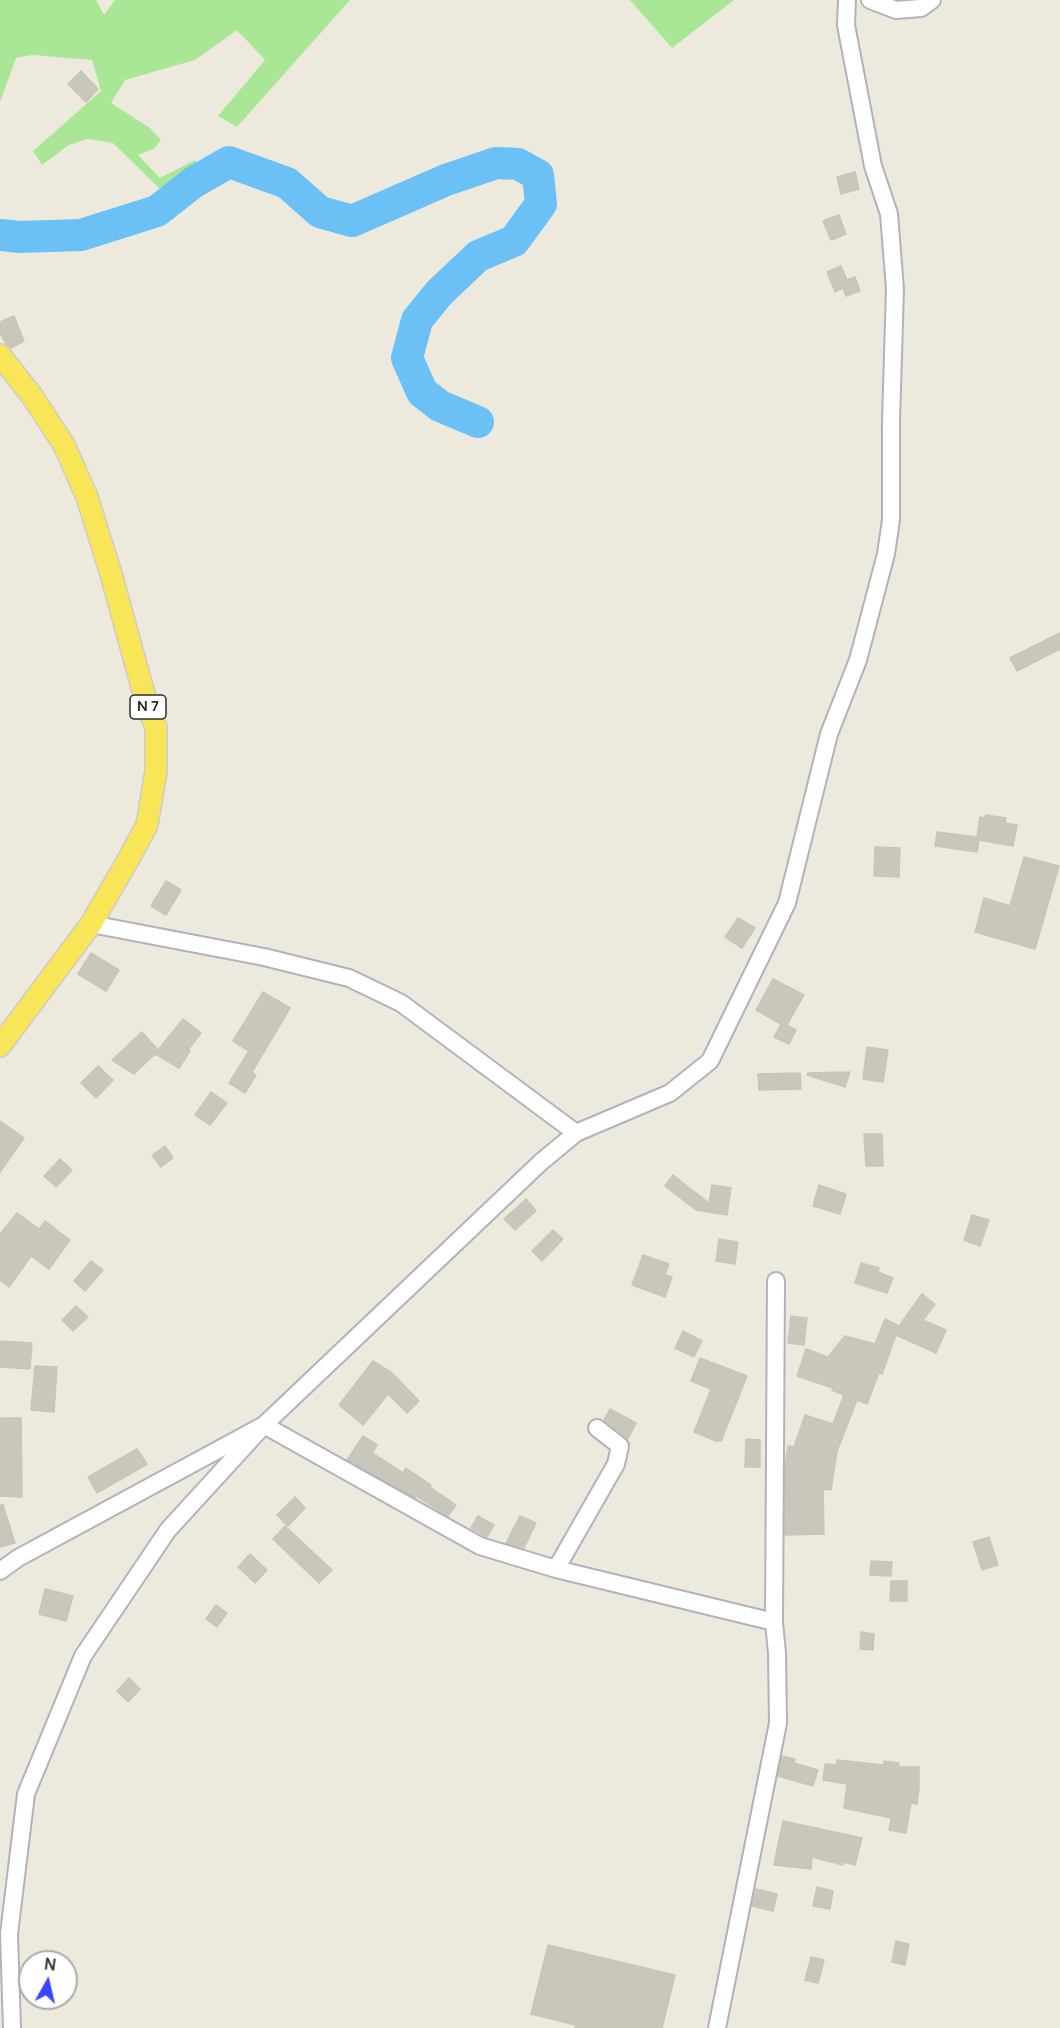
<!DOCTYPE html>
<style>
body{margin:0}
#map{position:relative;width:1060px;height:2028px;overflow:hidden;background:#eee9dd;font-family:Manrope,sans-serif}
canvas{display:block}
.north{position:absolute;left:18px;top:1950px;width:60px;height:60px;box-sizing:border-box;background:#fff;border:2px solid #ababab;border-radius:50%;rotate:8deg;font-size:16px;font-weight:700;line-height:24px;text-align:center;color:#2c2c2c}
.north::after{content:'';display:block;margin:auto;width:21px;height:27px;background:#3948ff;clip-path:polygon(50% 0,100% 100%,50% 72%,0 100%)}
</style>
<div id="map">
<canvas width="1060" height="2028"></canvas>
<div class="north">N</div>
</div>
<script>
const ctx = document.querySelector('canvas').getContext('2d');
ctx.lineJoin = 'round';
function fillPath(path, color) { ctx.fillStyle = color; ctx.fill(path, 'evenodd'); }
const shape = rows => new Path2D(rows.map(r => 'M' + r).join(''));
function trace(path, color, width, dash) { ctx.strokeStyle = color; ctx.lineWidth = width; ctx.lineCap = dash ? 'butt' : 'round'; ctx.setLineDash(dash || []); ctx.stroke(path); }
function label(font, color, halo, rows, align = 'center') {
  ctx.font = font + ' Manrope,sans-serif'; ctx.lineWidth = 4.5; ctx.setLineDash([]); ctx.textBaseline = 'middle'; ctx.strokeStyle = halo; ctx.fillStyle = color; for (const [text, x, y, turn = 0] of rows) {
    ctx.save(); ctx.translate(x, y); ctx.rotate((+turn || 0) * Math.PI / 180); ctx.textAlign = isNaN(turn) ? turn : align; if (halo) ctx.strokeText(text, 0, 0); ctx.fillText(text, 0, 0); ctx.restore();
  }
}
fillPath(shape([
 [0,0,96,0,104,15,115,0,350,0,237,127,218,116,265,60,237,30,195,60,125,80,111,103,150,128,161,140,154,149,138,155,160,178,195,160,200,170,166,195,113,143,87,139,69,145,42,165,33,151,101,91,92,60,32,55,16,58,0,102],
 [630,0,734,0,672,48]
]), '#a9e797');
trace(shape([
 [0,235,19,237,81,235,157,211,194,182,229,162,287,183,320,212,352,221,446,180,496,163,518,164,538,175,541,204,514,241,478,256,439,293,417,320,407,358,422,392,440,406,478,422]
]), '#6bc1f5', 32);
const building = shape([
 [81,71,98,89,86,102,68,84,81,71],
 [855,172,859,189,841,194,837,177,855,172],
 [839,215,846,234,831,240,823,221,839,215],
 [841,266,847,280,855,277,860,291,846,296,843,288,835,292,827,272,841,266],
 [14,316,24,341,11,348,6,344,0,333,0,322,14,316],
 [1060,633,1060,649,1017,671,1010,658,1060,633],
 [986,815,1006,818,1005,823,1017,825,1013,846,979,840,977,852,935,846,937,832,977,837,980,817,985,818,986,815],
 [875,847,900,848,899,877,874,876,875,847],
 [1024,857,1059,866,1035,949,975,932,984,898,1010,906,1024,857],
 [166,881,181,890,166,915,151,906,166,881],
 [738,918,755,928,742,948,725,937,738,918],
 [91,953,119,970,106,991,78,974,91,953],
 [773,979,804,995,787,1025,796,1030,789,1044,774,1037,781,1024,756,1010,773,979],
 [263,992,290,1008,252,1072,256,1075,245,1093,229,1083,249,1051,233,1041,263,992],
 [183,1019,201,1033,188,1050,190,1051,179,1068,155,1054,134,1074,112,1060,142,1032,158,1050,183,1019],
 [867,1047,888,1050,883,1082,863,1079,867,1047],
 [98,1066,113,1080,96,1098,81,1083,98,1066],
 [850,1072,845,1087,807,1075,808,1073,850,1072],
 [800,1073,801,1089,759,1090,758,1074,800,1073],
 [211,1092,227,1103,210,1125,195,1115,211,1092],
 [0,1121,24,1138,0,1172,0,1121],
 [864,1134,882,1134,883,1166,866,1166,864,1134],
 [165,1146,173,1158,161,1167,152,1155,165,1146],
 [60,1159,72,1170,56,1187,44,1176,60,1159],
 [673,1175,709,1203,712,1185,731,1188,727,1215,696,1210,665,1186,673,1175],
 [819,1185,846,1194,840,1214,813,1206,819,1185],
 [526,1199,536,1211,515,1230,504,1219,526,1199],
 [17,1213,39,1229,45,1221,70,1240,49,1269,31,1256,9,1287,0,1280,0,1234,17,1213],
 [972,1215,989,1220,980,1246,964,1240,972,1215],
 [553,1230,563,1239,542,1261,532,1251,553,1230],
 [719,1239,738,1242,735,1264,716,1261,719,1239],
 [643,1255,669,1264,665,1275,672,1277,665,1297,632,1285,643,1255],
 [91,1261,103,1270,85,1291,74,1281,91,1261],
 [861,1263,879,1268,878,1272,893,1278,887,1293,855,1283,861,1263],
 [922,1294,935,1304,923,1320,946,1330,936,1353,896,1335,882,1374,879,1373,867,1404,857,1400,837,1451,831,1490,823,1489,824,1534,785,1535,785,1467,788,1446,794,1447,805,1415,833,1424,844,1395,832,1390,833,1388,797,1376,806,1349,828,1357,845,1336,875,1344,885,1319,899,1326,922,1294],
 [76,1306,88,1317,73,1331,62,1320,76,1306],
 [791,1316,807,1318,804,1345,788,1343,791,1316],
 [683,1331,702,1341,694,1357,675,1348,683,1331],
 [0,1341,32,1343,30,1369,0,1367,0,1341],
 [700,1358,747,1376,721,1441,716,1441,694,1432,711,1389,691,1381,700,1358],
 [373,1361,392,1373,419,1401,407,1413,388,1394,363,1425,339,1405,373,1361],
 [35,1366,57,1367,54,1412,31,1410,35,1366],
 [610,1409,636,1423,628,1439,604,1420,610,1409],
 [0,1418,21,1418,22,1497,0,1496,0,1418],
 [363,1436,377,1445,372,1453,403,1473,406,1468,431,1485,430,1487,456,1505,448,1516,416,1496,415,1498,347,1460,363,1436],
 [746,1439,760,1440,760,1467,745,1467,746,1439],
 [137,1449,147,1464,97,1493,88,1477,137,1449],
 [295,1497,305,1508,288,1526,277,1515,295,1497],
 [0,1505,3,1505,15,1543,0,1547,0,1505],
 [478,1516,494,1525,487,1537,471,1528,478,1516],
 [520,1516,536,1523,524,1548,506,1543,520,1516],
 [285,1526,332,1570,319,1583,273,1539,285,1526],
 [989,1537,998,1565,982,1570,973,1542,989,1537],
 [250,1554,267,1570,255,1583,238,1567,250,1554],
 [871,1561,892,1562,891,1576,870,1575,871,1561],
 [891,1581,907,1581,907,1601,890,1601,891,1581],
 [45,1589,73,1596,66,1621,39,1614,45,1589],
 [216,1605,227,1613,217,1627,206,1619,216,1605],
 [861,1632,874,1634,873,1650,860,1649,861,1632],
 [129,1678,140,1689,128,1702,117,1691,129,1678],
 [782,1756,795,1759,794,1763,818,1770,813,1786,778,1776,782,1756],
 [837,1760,884,1765,884,1761,899,1763,898,1767,919,1767,919,1789,917,1804,911,1803,906,1833,889,1830,891,1818,844,1808,847,1784,823,1780,825,1764,837,1765,837,1760],
 [783,1821,862,1838,855,1865,843,1862,843,1865,812,1857,811,1869,774,1865,783,1821],
 [817,1887,833,1891,830,1909,813,1906,817,1887],
 [756,1889,777,1894,773,1911,752,1906,756,1889],
 [896,1941,909,1944,905,1965,892,1962,896,1941],
 [548,1945,675,1975,662,2028,575,2028,576,2025,531,2014,548,1945],
 [811,1957,824,1960,818,1983,805,1980,811,1957]
]);
fillPath(building, '#c9c7bc');
trace(building, '#cac5b6', 1.5);
const minor = shape([
 [870,0,896,10,921,8,932,0],
 [91,924,264,957,349,978,401,1003,576,1133],
 [556,1569,616,1464,620,1446,597,1428],
 [0,1571,18,1558,264,1425,480,1546,556,1569,774,1622],
 [12,2028,9,1934,26,1794,83,1656,168,1530,264,1425,541,1162,576,1133,670,1093,710,1061,787,903,829,734,858,660,886,554,891,520,891,421,895,289,889,214,873,166,846,25,847,0],
 [717,2028,778,1723,777,1653,774,1622,776,1281]
]);
const major = shape([
 [0,355,32,396,64,445,87,497,111,574,147,705,156,727,156,771,147,825,128,860,91,924,0,1046]
]);
trace(minor, '#b1b2c0', 20);
trace(major, '#ccc', 24);
trace(minor, '#fff', 16);
trace(major, '#f9e558', 21);
for (const [x, y, w] of [
 [148,707,36]
]) { const box = new Path2D(); box.roundRect(x - w / 2, y - 12, w, 24, 4.5); ctx.fillStyle = '#fff'; ctx.fill(box); trace(box, '#2c2c2c', 1.5); }
label('bold 15px', '#2c2c2c', null, [
 ["N 7",148,707]
]);
</script>
